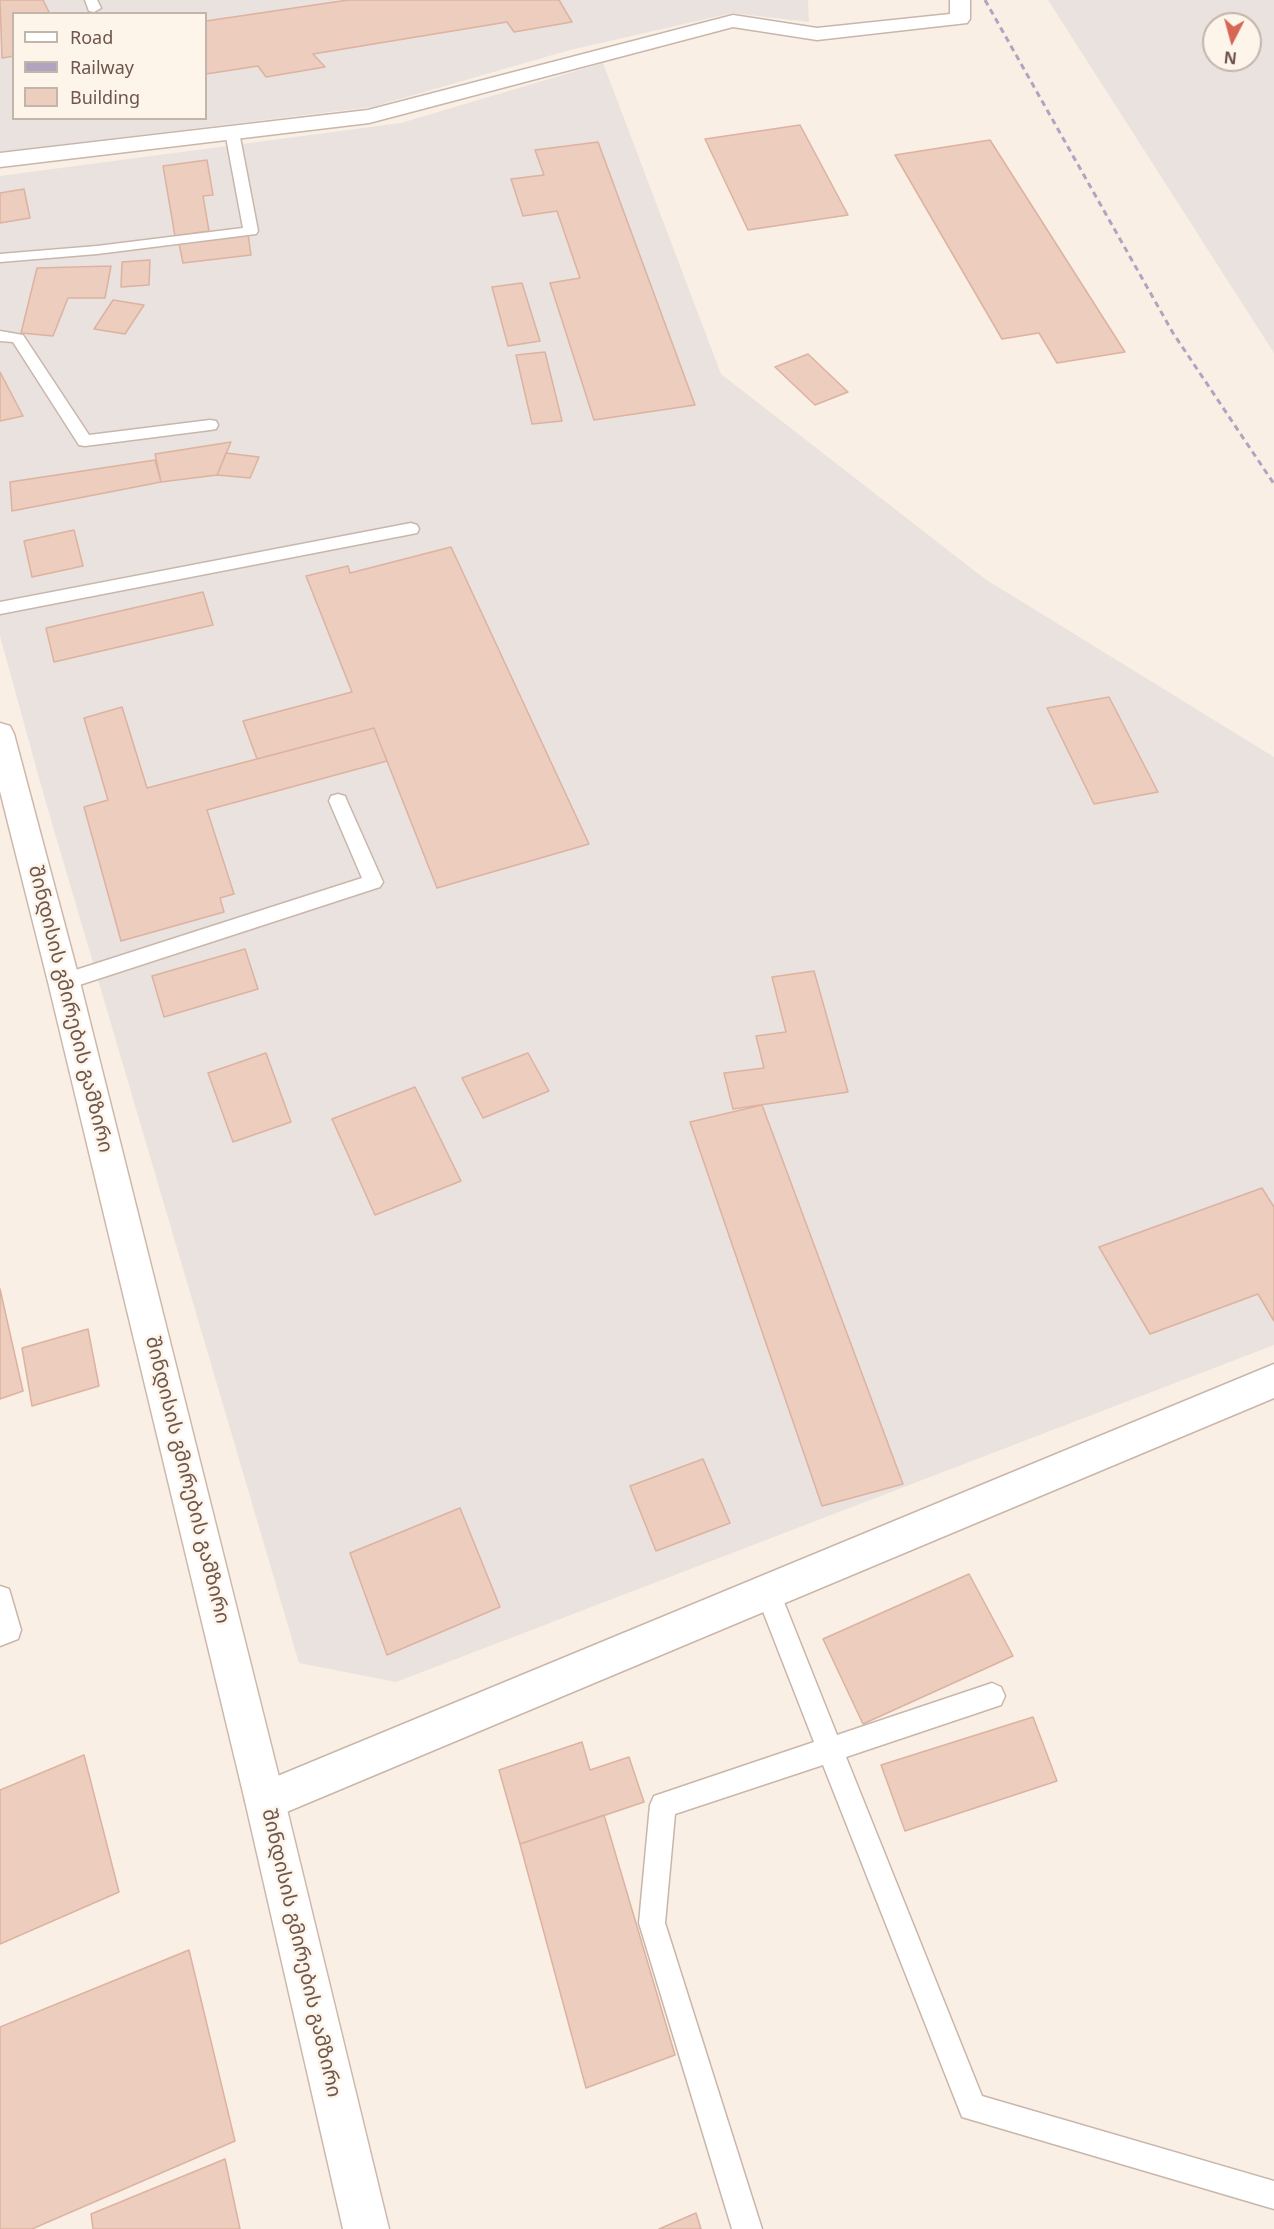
<!DOCTYPE html>
<meta charset="utf-8">
<style>
body{margin:0}
#map{position:relative;width:1274px;height:2229px;overflow:hidden;background:#faefe4;font-family:"Noto Sans",sans-serif}
canvas{display:block}
.legend{position:absolute;left:12px;top:12px;width:195px;height:108px;box-sizing:border-box;background:#fdf4ea;border:2px solid #c4b5ab;margin:0;padding:8px 10px;list-style:none;font-size:18px;color:#6f564c}
.legend li{display:flex;align-items:center;gap:12px;height:30px}
.legend b{width:30px;border:2px solid #c4b5ab}
.north{position:absolute;left:1202px;top:12px;width:60px;height:60px;box-sizing:border-box;background:#fdf4ea;border:2px solid #c4b5ab;border-radius:50%;rotate:186deg;font-size:16px;font-weight:700;line-height:24px;text-align:center;color:#6f564c}
.north::after{content:'';display:block;margin:auto;width:21px;height:27px;background:#d76755;clip-path:polygon(50% 0,100% 100%,50% 72%,0 100%)}
</style>
<div id="map">
<canvas width="1274" height="2229"></canvas>
<ul class="legend">
<li><b style="height:8px;background:#fff"></b>Road</li>
<li><b style="height:8px;background:#b1a4c1"></b>Railway</li>
<li><b style="height:16px;background:#eccdbe"></b>Building</li>
</ul>
<div class="north">N</div>
</div>
<script>
const ctx = document.querySelector('canvas').getContext('2d');
ctx.lineJoin = 'round';
function fillPath(path, color) { ctx.fillStyle = color; ctx.fill(path, 'evenodd'); }
const shape = rows => new Path2D(rows.map(r => 'M' + r).join(''));
function trace(path, color, width, dash) { ctx.strokeStyle = color; ctx.lineWidth = width; ctx.lineCap = dash ? 'butt' : 'round'; ctx.setLineDash(dash || []); ctx.stroke(path); }
function label(font, color, halo, rows, align = 'center') {
  ctx.font = font + ' "Noto Sans","Noto Sans Georgian",sans-serif'; ctx.lineWidth = 5; ctx.setLineDash([]); ctx.textBaseline = 'middle'; ctx.strokeStyle = halo; ctx.fillStyle = color; for (const [text, x, y, turn = 0] of rows) {
    ctx.save(); ctx.translate(x, y); ctx.rotate((+turn || 0) * Math.PI / 180); ctx.textAlign = isNaN(turn) ? turn : align; if (halo) ctx.strokeText(text, 0, 0); ctx.fillText(text, 0, 0); ctx.restore();
  }
}
fillPath(shape([
 [0,0,808,0,809,22,732,13,570,50,372,107,0,152],
 [14,14,206,14,206,118,14,118],
 [1048,0,1274,0,1274,353],
 [1214,24,1250,24,1250,60,1214,60],
 [603,63,721,374,985,579,1274,757,1274,1345,396,1682,299,1663,44,796,0,636,0,176,401,123]
]), '#e9e2de');
const building = shape([
 [0,0,43,0,50,14,14,14,14,56,2,58,0,0],
 [348,0,559,0,572,22,514,32,507,22,313,54,325,67,266,77,258,66,206,74,206,21,348,0],
 [800,125,848,215,748,230,705,139,800,125],
 [990,140,1125,352,1057,363,1039,333,1002,339,895,155,990,140],
 [598,142,695,405,594,420,550,283,580,278,557,211,523,216,511,179,544,175,535,150,598,142],
 [207,160,213,195,203,196,209,231,175,236,163,166,207,160],
 [24,189,30,218,0,223,0,193,24,189],
 [248,234,251,255,183,263,179,243,248,234],
 [150,260,149,285,121,287,122,262,150,260],
 [111,266,105,298,68,298,53,336,21,333,37,268,111,266],
 [522,283,540,341,508,346,492,287,522,283],
 [113,300,144,305,125,334,94,329,113,300],
 [545,352,562,421,532,424,516,355,545,352],
 [808,354,848,392,815,405,775,367,808,354],
 [0,372,23,416,0,421,0,372],
 [231,442,217,475,161,482,155,454,231,442],
 [226,453,259,457,250,478,217,475,226,453],
 [155,460,161,482,12,511,10,482,155,460],
 [74,530,83,566,32,577,24,541,74,530],
 [451,547,589,844,437,888,374,728,257,759,243,721,352,692,306,576,348,566,350,573,451,547],
 [203,592,213,625,54,662,46,628,203,592],
 [1109,697,1158,792,1094,804,1047,708,1109,697],
 [122,707,147,788,374,728,387,761,207,810,234,894,220,898,224,912,121,941,84,807,108,800,84,718,122,707],
 [245,949,258,989,164,1017,152,976,245,949],
 [814,971,848,1092,733,1109,724,1073,764,1068,756,1036,786,1032,772,977,814,971],
 [266,1053,291,1122,233,1142,208,1073,266,1053],
 [528,1053,549,1091,483,1118,462,1078,528,1053],
 [415,1087,461,1181,375,1215,332,1119,415,1087],
 [762,1105,903,1484,822,1506,690,1122,762,1105],
 [1262,1188,1274,1207,1274,1321,1258,1294,1150,1334,1099,1247,1262,1188],
 [0,1289,23,1391,0,1399,0,1289],
 [88,1329,99,1386,32,1406,22,1348,88,1329],
 [703,1459,730,1523,656,1551,630,1486,703,1459],
 [460,1508,500,1607,387,1655,350,1553,460,1508],
 [969,1574,1013,1656,863,1724,823,1639,969,1574],
 [1033,1717,1057,1781,905,1831,881,1765,1033,1717],
 [582,1742,590,1770,629,1757,644,1802,520,1844,499,1770,582,1742],
 [84,1755,119,1892,0,1944,0,1790,84,1755],
 [604,1815,675,2055,586,2088,520,1844,604,1815],
 [189,1950,235,2141,32,2229,0,2229,0,2027,189,1950],
 [225,2159,240,2229,93,2229,91,2214,225,2159],
 [696,2213,701,2229,659,2229,696,2213]
]);
fillPath(building, '#eccdbe');
trace(building, '#ddb2a0', 1.5);
const service = shape([
 [85,0,97,0,101,8,94,12,89,11,85,0],
 [232,128,239,132,258,231,256,234,97,254,0,262,0,254,97,246,243,228,225,132,232,128],
 [0,331,23,335,89,435,210,420,216,421,218,425,216,429,210,430,85,446,79,445,13,342,0,341,0,331],
 [411,523,417,525,419,529,417,533,0,614,0,602,411,523],
 [338,794,345,796,347,801,383,882,380,887,64,990,57,988,54,982,57,976,362,878,329,801,331,796,338,794],
 [767,1579,776,1582,837,1735,992,1683,1001,1687,1005,1696,1001,1705,846,1757,982,2096,1274,2181,1274,2209,962,2117,823,1765,675,1814,665,1923,762,2229,732,2229,639,1923,650,1805,654,1796,814,1742,755,1591,758,1582,767,1579],
 [0,1586,9,1589,21,1630,18,1639,0,1646,0,1586]
]);
const minor = shape([
 [950,0,970,0,970,19,967,23,817,40,733,27,369,123,0,167,0,153,368,110,733,15,817,28,950,14,950,0],
 [1274,1364,1274,1398,265,1821,251,1815,245,1801,251,1787,1274,1364]
]);
const secondary = shape([
 [0,723,10,726,14,734,80,982,285,1801,389,2229,343,2229,245,1801,48,982,0,791,0,723]
]);
trace(service, '#c9b6ab', 3);
trace(minor, '#c9b6ab', 3);
trace(secondary, '#ceb8ac', 3);
fillPath(service, '#fff');
fillPath(minor, '#fff');
fillPath(secondary, '#fff');
trace(shape([
 [985,0,1173,333,1274,484]
]), '#b1a4c1', 3, [6, 4.5]);
label('20px', '#6f564c', '#fdf4ea', [
 ["შინდისის გმირების გამზირი",70,1009,76],
 ["შინდისის გმირების გამზირი",187,1480,76],
 ["შინდისის გმირების გამზირი",301,1953,77]
]);
</script>
